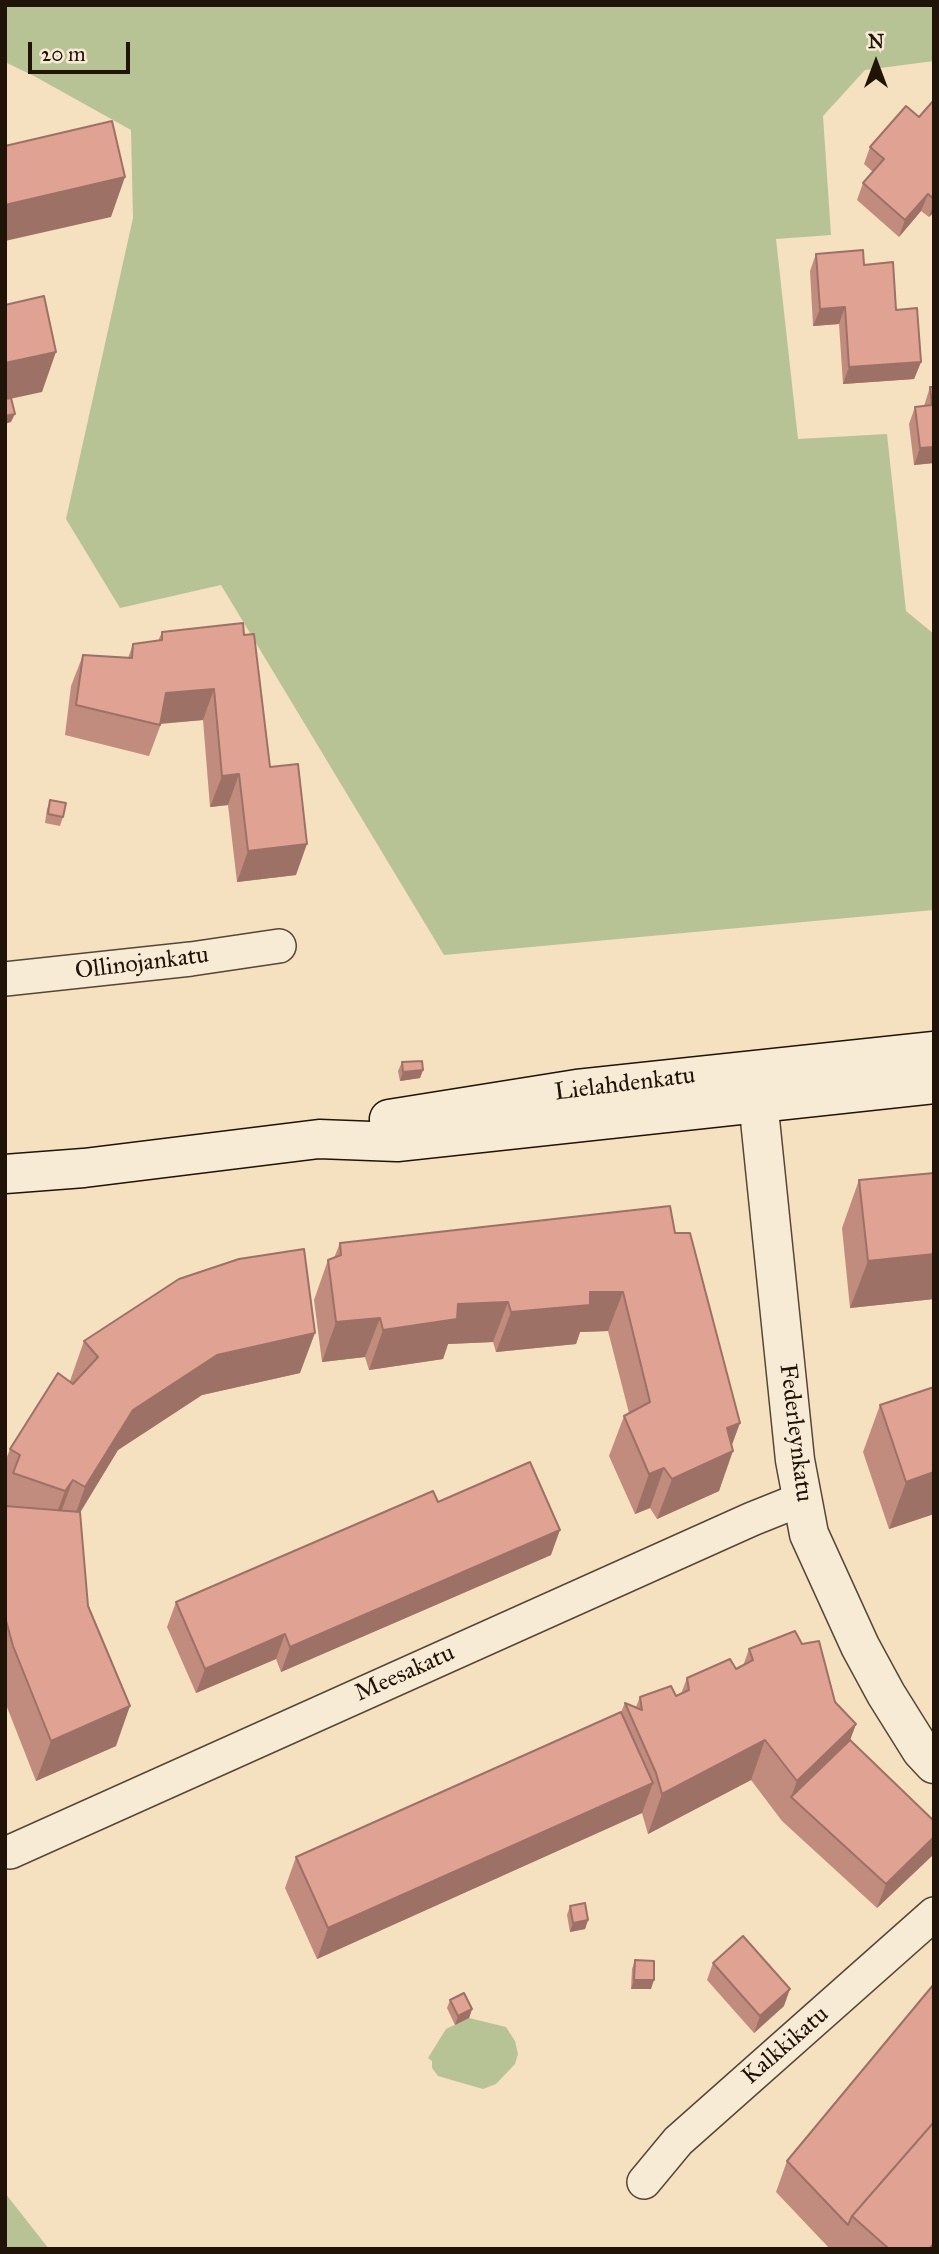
<!DOCTYPE html>
<style>
body{margin:0}
#map{position:relative;width:939px;height:2254px;overflow:hidden;background:#f5e0c0;font-family:"IM FELL Great Primer",serif}
canvas{display:block}
.frame{position:absolute;inset:0;border:7px solid #201308;pointer-events:none}
.north{position:absolute;left:841px;top:28px;width:70px;height:70px;-webkit-text-stroke:5px #f8ebd6;paint-order:stroke;rotate:0deg;font-size:19px;font-weight:700;line-height:28px;text-align:center;color:#201308}
.north::after{content:'';display:block;margin:auto;width:24px;height:32px;background:#201308;clip-path:polygon(50% 0,100% 100%,50% 72%,0 100%)}
.scale{position:absolute;left:28px;top:42px;width:102px;height:32px;box-sizing:border-box;border:4px solid #201308;border-top:0;padding-left:9px;font-size:21px;line-height:24px;white-space:nowrap;color:#201308;-webkit-text-stroke:5px #f8ebd6;paint-order:stroke}
</style>
<div id="map">
<canvas width="939" height="2254"></canvas>
<div class="frame"></div>
<div class="north">N</div>
<div class="scale">20 m</div>
</div>
<script>
const ctx = document.querySelector('canvas').getContext('2d');
ctx.lineJoin = 'round';
function fillPath(path, color) { ctx.fillStyle = color; ctx.fill(path, 'evenodd'); }
const shape = rows => new Path2D(rows.map(r => 'M' + r).join(''));
function trace(path, color, width, dash) { ctx.strokeStyle = color; ctx.lineWidth = width; ctx.lineCap = dash ? 'butt' : 'round'; ctx.setLineDash(dash || []); ctx.stroke(path); }
function label(font, color, halo, rows, align = 'center') {
  ctx.font = font + ' "IM FELL Great Primer",serif'; ctx.lineWidth = 5; ctx.setLineDash([]); ctx.textBaseline = 'middle'; ctx.strokeStyle = halo; ctx.fillStyle = color; for (const [text, x, y, turn = 0] of rows) {
    ctx.save(); ctx.translate(x, y); ctx.rotate((+turn || 0) * Math.PI / 180); ctx.textAlign = isNaN(turn) ? turn : align; if (halo) ctx.strokeText(text, 0, 0); ctx.fillText(text, 0, 0); ctx.restore();
  }
}
fillPath(shape([
 [5,5,934,5,934,61,865,70,823,116,831,235,776,239,798,439,887,434,906,611,934,634,934,910,444,955,221,585,120,608,66,519,133,218,131,130,34,76,5,62],
 [469,2018,506,2027,515,2041,518,2054,515,2064,496,2084,483,2089,438,2076,432,2068,432,2061,428,2058,446,2029],
 [5,2193,49,2249,5,2249]
]), '#b8c395');
const minor = shape([
 [5,979,191,959,279,946],
 [10,1852,752,1519,802,1499],
 [644,2182,678,2141,934,1914]
]);
const tertiary = shape([
 [755,1071,795,1460,809,1534,860,1646,886,1694,921,1750,934,1764]
]);
const secondary = shape([
 [389,1119,577,1089,934,1051],
 [5,1174,84,1168,319,1139,397,1142,934,1084]
]);
trace(minor, '#554636', 36);
trace(tertiary, '#554636', 41);
trace(secondary, '#201308', 41);
trace(minor, '#f8ebd6', 33);
trace(tertiary, '#f8ebd6', 38);
trace(secondary, '#f8ebd6', 38);
fillPath(shape([
 [934,100,934,212,929,217,921,211,899,237,857,200,863,183,873,172,864,164,870,147,919,117],
 [816,254,864,265,896,310,921,362,914,379,843,384,839,324,813,326,810,271],
 [930,387,934,387,934,463,914,465,909,424,915,407,924,406],
 [162,632,244,635,270,767,296,875,237,882,228,805,210,807,203,720,161,724,149,756,65,735,71,686,83,655,128,658,133,644,158,641],
 [50,800,63,817,60,826,45,823,47,809],
 [402,1062,423,1070,420,1078,400,1081,398,1071],
 [934,1173,934,1299,850,1308,842,1228,859,1180],
 [675,1233,732,1445,719,1491,657,1519,650,1508,635,1514,609,1456,624,1416,629,1413,608,1331,580,1332,576,1344,496,1352,493,1342,448,1344,443,1359,369,1370,365,1357,322,1362,314,1300,328,1260,334,1258,340,1243],
 [84,1341,300,1373,202,1395,118,1450,80,1513,88,1606,116,1746,36,1781,5,1702,5,1462,10,1449,70,1381],
 [934,1387,934,1514,889,1529,863,1452,880,1405],
 [438,1502,551,1555,281,1672,276,1659,196,1693,167,1627,176,1602],
 [749,1649,835,1702,856,1724,850,1740,934,1854,877,1908,782,1821,751,1780,648,1834,642,1813,317,1959,285,1888,296,1857,621,1712,625,1703,636,1707,640,1697,676,1696,681,1694,687,1678,736,1669,743,1666],
 [570,1906,588,1920,585,1929,570,1932,567,1915],
 [635,1960,651,1989,631,1989,632,1969],
 [713,1963,784,2006,754,2033,707,1980],
 [450,2000,472,2009,469,2018,455,2025,447,2008],
 [787,2161,934,2249,830,2249,776,2192]
]), '#c18b7e');
fillPath(shape([
 [125,177,111,217,5,241,5,205],
 [928,194,921,211,899,237,905,220],
 [934,203,934,212,929,217],
 [845,307,839,324,813,326,820,309],
 [56,352,42,392,5,400,5,363],
 [921,362,914,379,843,384,849,367],
 [15,414,11,422,5,424,5,416],
 [934,447,934,463,914,465,920,448],
 [214,689,203,720,155,724,166,693],
 [239,774,228,805,210,807,222,776],
 [307,844,296,875,237,882,248,851],
 [423,1070,420,1078,400,1081,403,1072],
 [934,1254,934,1299,850,1308,868,1261],
 [590,1292,623,1292,608,1331,580,1332,576,1344,496,1352,511,1312],
 [508,1302,493,1342,448,1344,443,1359,369,1370,383,1330,458,1304],
 [380,1318,365,1357,322,1362,336,1322],
 [315,1333,300,1373,202,1395,118,1450,71,1527,85,1487,133,1410,217,1355],
 [740,1423,729,1453,733,1451,719,1491,657,1519,672,1479,727,1428],
 [664,1468,650,1508,635,1514,649,1474],
 [934,1472,934,1514,889,1529,906,1482],
 [73,1480,58,1520,50,1531,65,1491],
 [560,1530,551,1555,281,1672,290,1647],
 [285,1634,276,1659,196,1693,205,1669],
 [130,1706,116,1746,36,1781,51,1741],
 [856,1724,841,1764,791,1797,797,1781],
 [765,1740,751,1780,648,1834,662,1794],
 [653,1783,642,1813,317,1959,328,1928],
 [934,1837,934,1854,877,1908,886,1884],
 [588,1920,585,1929,570,1932,573,1923],
 [634,1980,654,1980,651,1989,631,1989],
 [790,1989,784,2006,754,2033,760,2016],
 [472,2009,469,2018,455,2025,458,2016]
]), '#9d7166');
const building = shape([
 [934,100,934,199,928,194,905,220,863,183,884,159,870,147,906,106,919,117,934,100],
 [112,121,125,177,5,205,5,146,112,121],
 [863,250,864,265,893,262,896,310,917,308,921,362,849,367,845,307,820,309,816,254,863,250],
 [44,296,56,352,5,363,5,305,44,296],
 [930,387,934,387,934,447,920,448,915,407,932,405,930,387],
 [11,398,15,414,5,416,5,399,11,398],
 [243,623,244,635,254,634,270,767,298,764,307,844,248,851,239,774,222,776,214,689,166,693,160,725,76,705,83,655,132,658,133,644,162,640,162,632,243,623],
 [50,800,66,803,63,817,48,814,50,800],
 [422,1061,423,1070,403,1072,402,1062,422,1061],
 [934,1173,934,1254,868,1261,859,1180,934,1173],
 [670,1206,675,1233,690,1233,740,1423,727,1428,733,1451,672,1479,664,1468,649,1474,624,1416,650,1402,623,1292,590,1292,590,1305,511,1312,508,1302,458,1304,457,1319,383,1330,380,1318,336,1322,328,1260,341,1255,340,1243,670,1206],
 [304,1249,315,1333,217,1355,133,1410,85,1487,73,1480,65,1491,13,1473,20,1455,10,1449,58,1373,73,1384,98,1357,84,1341,179,1279,239,1259,304,1249],
 [934,1387,934,1472,906,1482,880,1405,934,1387],
 [530,1462,560,1530,290,1647,285,1634,205,1669,176,1602,433,1491,438,1502,530,1462],
 [5,1506,80,1512,88,1606,130,1706,51,1741,13,1646,5,1617,5,1506],
 [795,1631,802,1644,819,1641,835,1702,856,1724,797,1781,765,1740,662,1794,656,1773,625,1703,642,1710,640,1697,671,1686,676,1696,689,1690,687,1678,730,1659,736,1669,753,1660,749,1649,795,1631],
 [621,1712,653,1783,328,1928,296,1857,621,1712],
 [850,1740,934,1821,934,1837,886,1884,791,1797,850,1740],
 [585,1903,588,1920,573,1923,570,1906,585,1903],
 [743,1936,790,1989,760,2016,713,1963,743,1936],
 [635,1960,654,1961,654,1980,634,1980,635,1960],
 [934,1984,934,2122,852,2216,848,2225,787,2161,934,1984],
 [464,1993,472,2009,458,2016,450,2000,464,1993],
 [934,2122,934,2243,929,2249,889,2249,852,2216,934,2122]
]);
fillPath(building, '#e0a292');
trace(building, '#9d7166', 2);
label('24px', '#201308', '#f8ebd6', [
 ["Ollinojankatu",142,964,-7],
 ["Lielahdenkatu",625,1085,-7],
 ["Federleynkatu",795,1433,83],
 ["Meesakatu",405,1674,-24],
 ["Kalkkikatu",786,2046,-41]
]);
</script>
